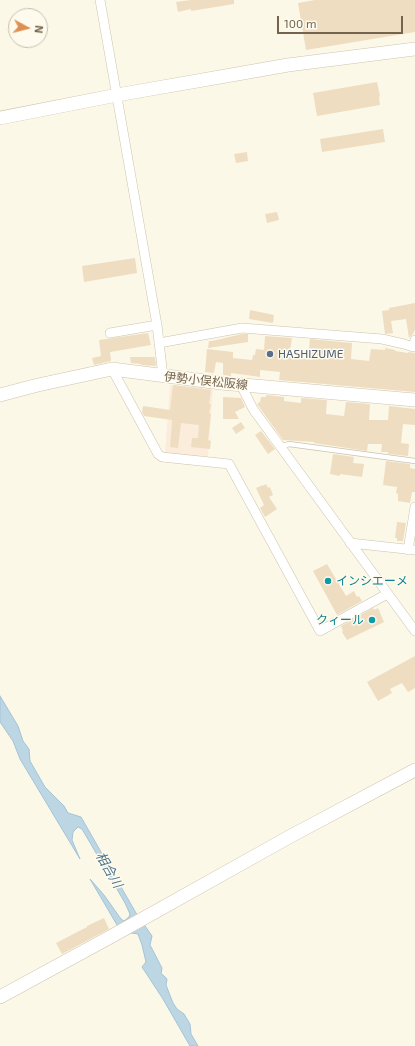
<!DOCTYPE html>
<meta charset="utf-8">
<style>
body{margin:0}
#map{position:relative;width:415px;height:1046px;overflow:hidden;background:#fbf8e8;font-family:"Exo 2",sans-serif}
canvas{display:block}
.north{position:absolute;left:8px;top:8px;width:40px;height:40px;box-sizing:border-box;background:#fefbee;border:1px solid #c7beae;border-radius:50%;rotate:97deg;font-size:11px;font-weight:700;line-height:16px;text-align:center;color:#74634d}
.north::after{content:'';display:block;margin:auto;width:14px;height:18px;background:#de9054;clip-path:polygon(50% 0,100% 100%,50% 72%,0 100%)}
.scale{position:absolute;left:277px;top:16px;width:126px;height:18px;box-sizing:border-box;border:2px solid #74634d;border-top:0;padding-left:5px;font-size:12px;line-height:14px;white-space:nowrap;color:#74634d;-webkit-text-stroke:3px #fefbee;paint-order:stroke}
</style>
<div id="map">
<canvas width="415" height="1046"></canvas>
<div class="north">N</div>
<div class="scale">100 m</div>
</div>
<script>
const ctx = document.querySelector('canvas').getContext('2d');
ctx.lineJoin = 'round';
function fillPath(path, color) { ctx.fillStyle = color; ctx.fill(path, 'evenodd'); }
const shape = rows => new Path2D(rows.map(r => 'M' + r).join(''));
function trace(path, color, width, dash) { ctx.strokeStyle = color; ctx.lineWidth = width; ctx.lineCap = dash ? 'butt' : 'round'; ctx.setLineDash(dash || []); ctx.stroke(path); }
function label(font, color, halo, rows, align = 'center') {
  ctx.font = font + ' "Exo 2","Noto Sans JP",sans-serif'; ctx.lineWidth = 3; ctx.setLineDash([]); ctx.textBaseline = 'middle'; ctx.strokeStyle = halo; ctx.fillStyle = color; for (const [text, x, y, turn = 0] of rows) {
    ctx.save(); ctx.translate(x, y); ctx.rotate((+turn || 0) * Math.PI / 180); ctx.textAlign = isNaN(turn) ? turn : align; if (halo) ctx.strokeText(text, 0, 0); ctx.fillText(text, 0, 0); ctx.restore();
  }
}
fillPath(shape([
 [170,385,213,388,208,457,165,454]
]), '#fbecdc');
const water = shape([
 [0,696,18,726,23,741,29,749,30,761,45,787,64,806,68,813,81,817,136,913,152,936,150,945,162,968,161,974,163,975,167,979,166,985,173,1003,177,1009,184,1014,190,1024,191,1034,198,1046,190,1046,163,999,142,967,146,962,142,945,138,934,132,933,124,935,117,925,90,879,104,895,121,919,124,921,129,917,130,914,125,903,106,870,82,829,78,827,73,832,72,840,80,859,20,759,13,741,0,722,0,696]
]);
fillPath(water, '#bdd6e4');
trace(water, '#a4c3d5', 1);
fillPath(shape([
 [191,0,234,0,234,4,191,11,191,9,178,12,176,2],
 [315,0,415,0,415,32,306,50,298,3],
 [377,82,380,96,379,97,380,105,317,116,313,93],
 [383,129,385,142,322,152,320,139],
 [247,152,248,161,236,163,234,154],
 [277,212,279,220,267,223,265,214],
 [135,258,137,273,84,282,82,266],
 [415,303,415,329,413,334,409,338,406,319,391,321,393,333,385,334,382,311,389,310,389,308],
 [250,310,274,315,273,323,249,319],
 [148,333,151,345,110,352,111,361,94,365,92,358,101,356,99,340],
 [242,334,248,334,248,342,208,348,209,341,212,341],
 [265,336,292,338,289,357,308,359,310,339,352,343,351,359,369,361,371,349,385,350,385,348,395,350,395,351,408,353,408,352,415,353,415,392,279,380,280,372,260,370,260,377,231,373,231,376,223,375,223,363,216,362,214,373,205,372,207,349,233,352,233,358,252,360,253,355,255,355,256,349,264,350],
 [130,357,155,357,156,366,141,365,141,364,131,363],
 [173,385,211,390,209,404,211,404,209,413,211,414,208,440,211,441,210,449,191,447,192,438,198,438,199,425,181,423,178,448,170,447,172,422,172,420,144,416,142,412,143,406,170,410],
 [266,395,284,397,284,401,301,403,301,398,327,400,326,414,344,416,346,402,370,404,369,420,388,420,389,406,415,409,415,425,403,424,401,443,409,444,408,456,388,454,388,452,381,452,382,444,368,444,367,451,327,445,314,443,314,442,283,440,257,404,260,402,261,397,266,397],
 [223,397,241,398,245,407,235,412,239,419,223,419],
 [241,422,245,428,236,434,232,428],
 [261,431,275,449,268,454,255,435],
 [333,454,354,457,353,463,364,464,362,477,340,474,340,476,330,474],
 [386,461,410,464,410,468,415,469,415,492,412,492,410,503,398,501,398,494,396,493,397,487,383,485],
 [266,484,268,488,270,487,273,495,269,497,277,509,265,517,260,508,264,505,256,488,263,485,263,486],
 [397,522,406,523,403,541,397,541,397,538,395,538],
 [327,564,346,596,354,591,357,597,359,596,362,601,337,615,313,571],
 [373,608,374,610,378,608,384,622,347,640,342,632,343,631,341,626],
 [415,656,415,688,408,692,402,683,390,689,392,693,378,701,367,682],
 [104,918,109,929,62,954,56,943,87,927,87,926]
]), '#efddc1');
const lane = shape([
 [280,447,289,444,415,461]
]);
const street = shape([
 [100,0,157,325,163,376],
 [110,333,157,325],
 [159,343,242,328,382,339,404,344,413,347,415,340],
 [112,369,158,454,162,457,229,464,320,631,387,594],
 [241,385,253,409,415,631],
 [350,543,415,550],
 [408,550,415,507]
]);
const secondary = shape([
 [0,118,117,95,237,74,288,65,415,49],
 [0,395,38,385,112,369,221,383,415,400],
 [0,997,112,936,289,837,415,770]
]);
trace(lane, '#cdc2ae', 6);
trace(street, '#cdc2ae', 10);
trace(secondary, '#cfc3ac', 14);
trace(lane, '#fff', 4.5);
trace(street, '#fff', 9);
trace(secondary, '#fff', 13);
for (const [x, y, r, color] of [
 [270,354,4,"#5c6f8a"],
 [328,581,4,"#0f9aa8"],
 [372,620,4,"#0f9aa8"]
]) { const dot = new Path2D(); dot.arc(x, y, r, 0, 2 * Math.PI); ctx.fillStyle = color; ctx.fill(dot); trace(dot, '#fefbee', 1.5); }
label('12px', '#4e5e75', '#fefbee', [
 ["HASHIZUME",278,354]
], 'left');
label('12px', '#74634d', '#fefbee', [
 ["伊勢小俣松阪線",206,381,6]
]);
label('12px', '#0d838f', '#fefbee', [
 ["インシエーメ",336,581],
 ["クィール",364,620,"right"]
], 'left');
label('italic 13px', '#4b748c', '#fefbee', [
 ["相合川",109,870,60]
]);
</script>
